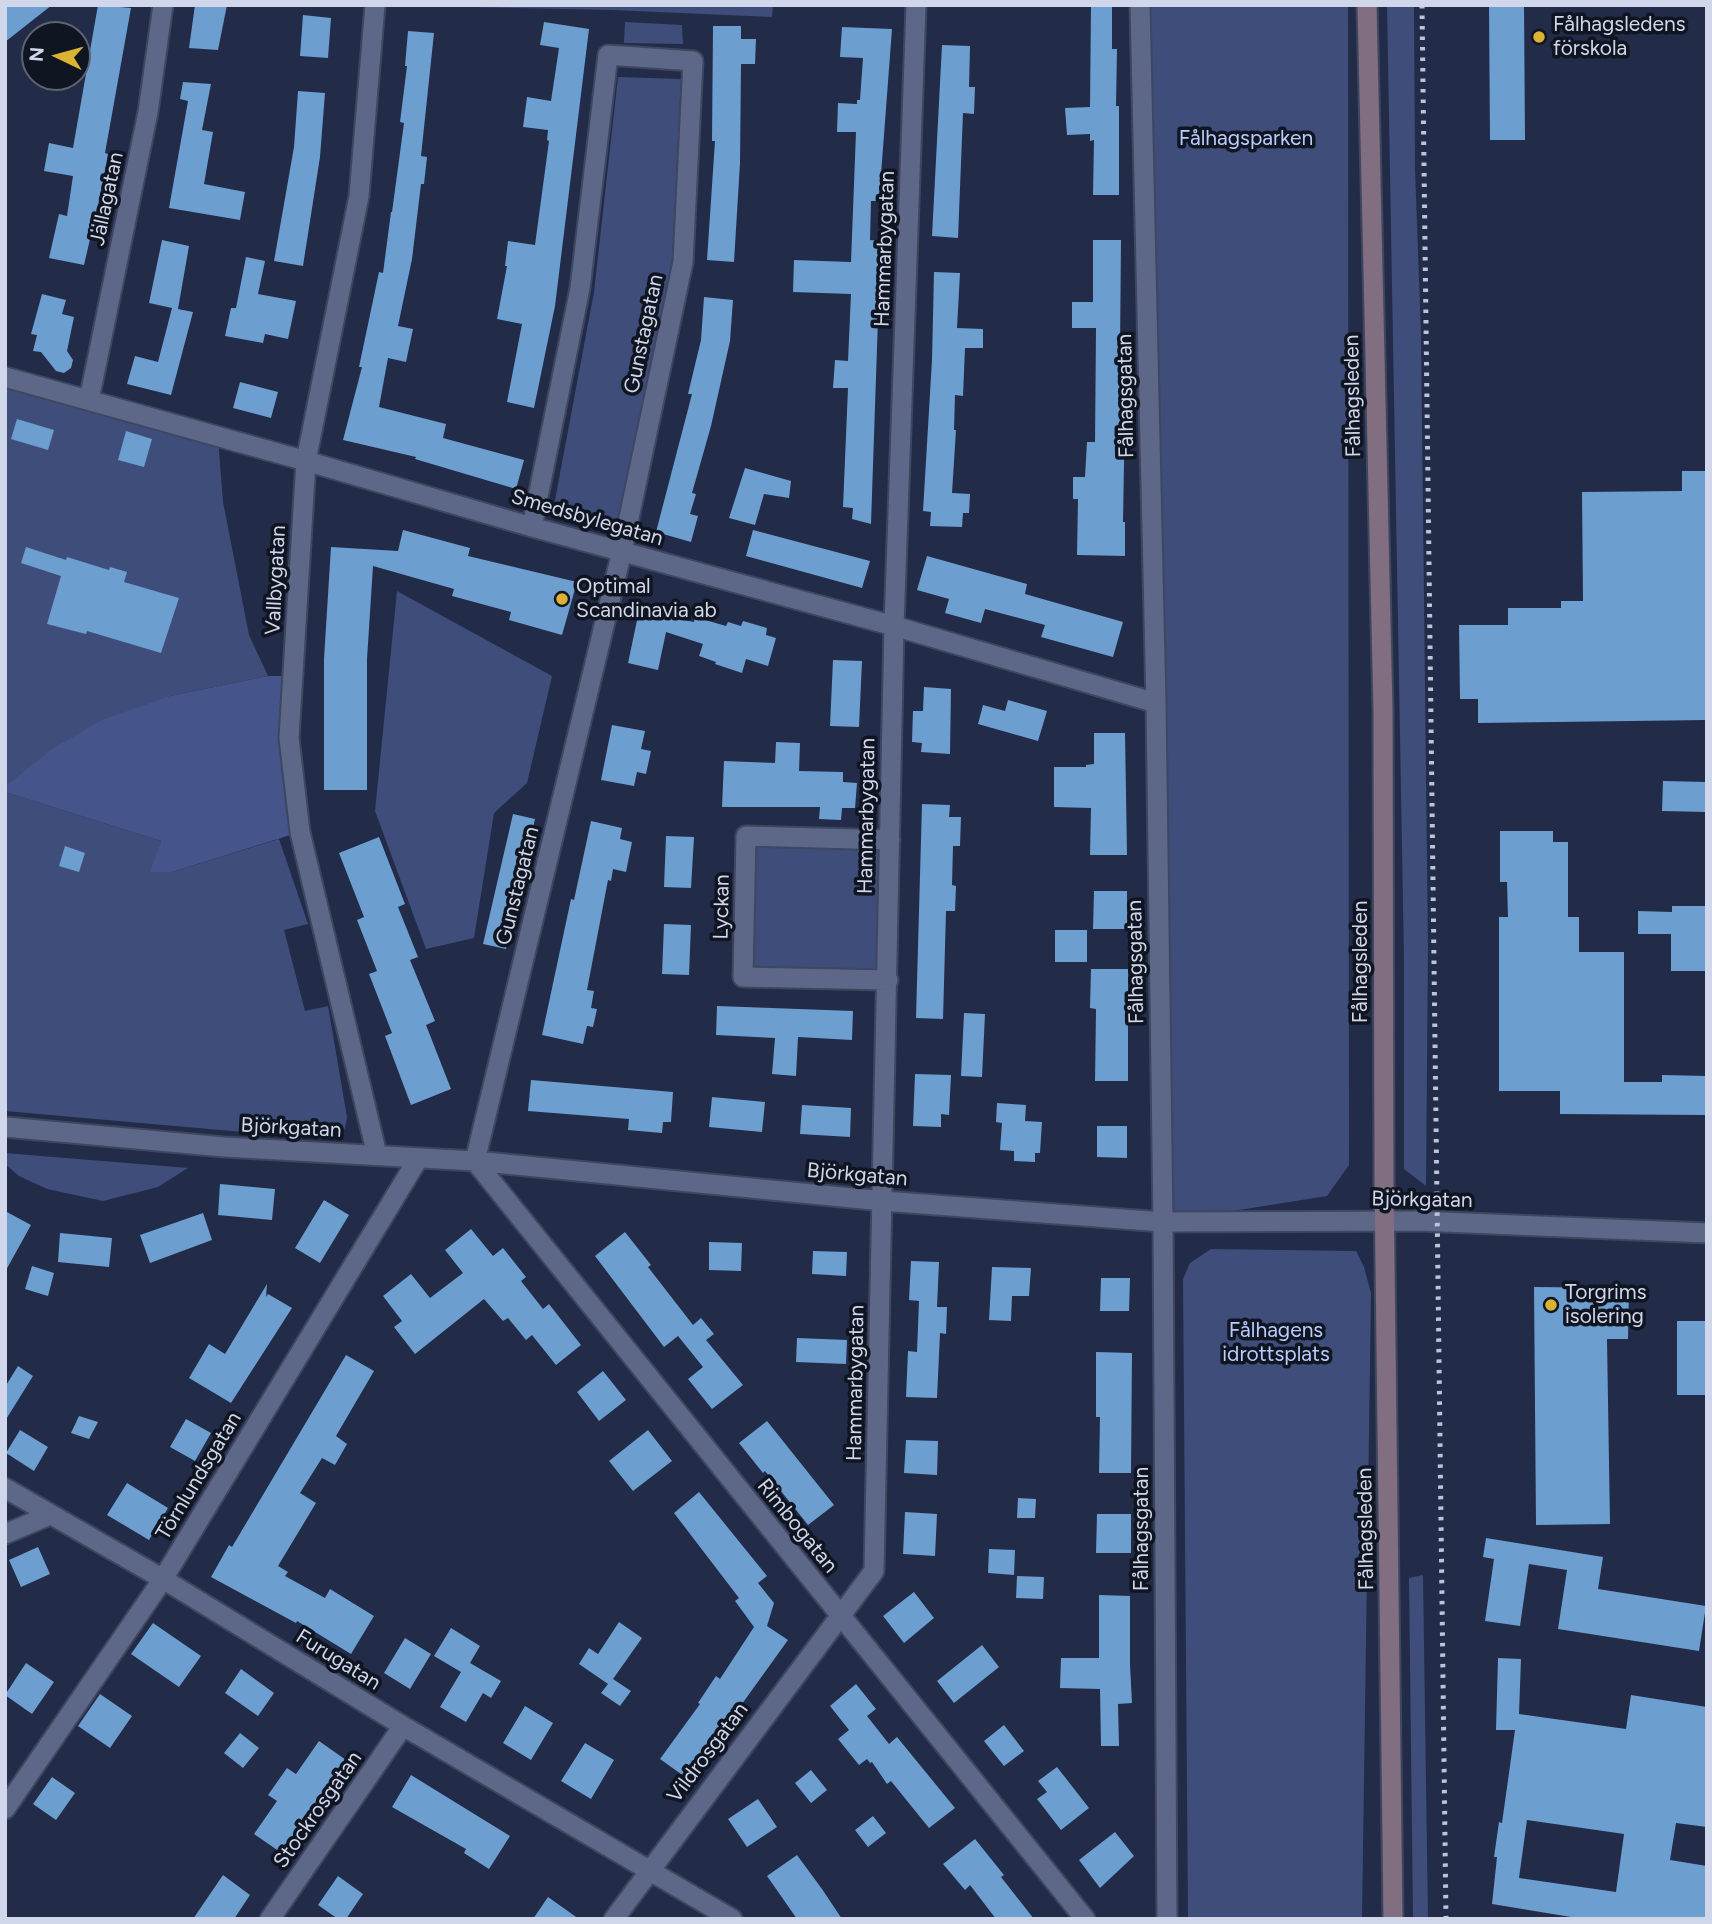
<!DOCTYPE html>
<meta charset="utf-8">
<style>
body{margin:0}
#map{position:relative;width:1712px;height:1924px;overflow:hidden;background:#222b48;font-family:Figtree,sans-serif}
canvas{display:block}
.frame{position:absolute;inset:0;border:7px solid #d0d7ea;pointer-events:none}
.north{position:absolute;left:21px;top:21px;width:70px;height:70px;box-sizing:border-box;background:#101522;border:2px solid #5d6372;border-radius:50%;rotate:275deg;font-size:19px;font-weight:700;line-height:28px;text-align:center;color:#d0d7ea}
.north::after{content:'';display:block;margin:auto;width:24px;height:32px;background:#dcb233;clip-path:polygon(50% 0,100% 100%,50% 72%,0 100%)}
</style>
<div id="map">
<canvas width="1712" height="1924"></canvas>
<div class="frame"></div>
<div class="north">N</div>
</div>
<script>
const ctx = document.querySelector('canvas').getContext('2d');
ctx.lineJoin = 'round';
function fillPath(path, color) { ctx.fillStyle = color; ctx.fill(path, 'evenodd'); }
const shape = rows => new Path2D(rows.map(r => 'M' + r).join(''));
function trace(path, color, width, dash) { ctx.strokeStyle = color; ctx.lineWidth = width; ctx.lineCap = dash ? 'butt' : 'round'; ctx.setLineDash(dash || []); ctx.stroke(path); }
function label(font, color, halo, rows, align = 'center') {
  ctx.font = font + ' Figtree,sans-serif'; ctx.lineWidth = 7; ctx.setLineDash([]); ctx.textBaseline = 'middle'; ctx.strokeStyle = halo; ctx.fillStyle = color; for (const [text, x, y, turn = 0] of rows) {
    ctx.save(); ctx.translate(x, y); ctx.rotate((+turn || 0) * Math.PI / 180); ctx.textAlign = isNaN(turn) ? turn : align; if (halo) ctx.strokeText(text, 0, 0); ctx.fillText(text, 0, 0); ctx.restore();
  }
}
fillPath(shape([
 [375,5,773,5,772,17,612,10],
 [1140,5,1348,5,1349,1165,1327,1196,1163,1222],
 [1387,5,1414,5,1415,169,1421,334,1428,948,1426,1186,1404,1169,1404,960],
 [625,22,682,25,683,44,624,43],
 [618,77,681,79,672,261,615,536,553,511,594,292],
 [5,377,218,438,223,502,249,635,268,676,170,696,5,787],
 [397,591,552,676,527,783,494,813,474,938,426,949,375,811],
 [5,792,161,841,151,872,172,872,279,839,308,924,284,930,305,1011,328,1006,347,1117,345,1128,339,1136,322,1139,5,1111],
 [746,836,890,840,888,980,743,977],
 [5,1153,188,1168,158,1187,103,1201,47,1189,19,1176,5,1164],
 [1211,1249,1356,1251,1364,1267,1371,1293,1362,1919,1188,1919,1183,1279,1190,1263],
 [1423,1575,1428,1919,1413,1919,1409,1578]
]), '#3f4d7b');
fillPath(shape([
 [268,676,293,676,300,832,172,872,150,872,161,841,5,792,5,787,52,749,102,720,170,696]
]), '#45558b');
fillPath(shape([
 [5,5,52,5,5,42],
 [98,5,131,8,105,153,108,154,101,192,84,265,49,258,59,214,67,216,73,176,44,171,49,143,73,148],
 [195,5,227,5,218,50,189,48],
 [1091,5,1112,5,1112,49,1117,49,1116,106,1119,106,1119,195,1093,195,1094,140,1090,141,1090,134,1067,135,1065,108,1090,107],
 [1489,5,1524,5,1525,140,1490,140],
 [303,15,331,18,328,58,300,56],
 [544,22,589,29,555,306,534,408,507,402,522,324,497,319,507,266,505,266,508,241,535,245,549,141,547,140,548,130,523,127,527,97,551,101,559,48,540,45],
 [713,26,741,26,741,39,756,39,755,64,741,64,740,163,734,262,707,260,715,141,712,141],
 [842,27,892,29,879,201,871,201,870,240,879,241,877,289,879,289,871,524,852,519,853,508,843,507,848,388,833,388,835,360,848,361,851,294,793,292,794,260,851,262,856,132,837,132,838,103,857,104,857,100,860,100,863,58,840,57],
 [408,31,434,33,421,156,427,157,424,184,421,184,412,259,398,326,413,329,406,362,388,358,379,407,446,424,443,438,524,460,516,489,415,459,416,457,343,440,362,367,359,367,379,272,383,273,391,212,392,212,404,123,400,122,407,66,405,66],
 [942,45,970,46,969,87,975,87,974,114,963,113,958,238,932,236],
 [183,82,211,84,202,130,213,132,204,184,245,192,240,220,169,208,188,101,180,99],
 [298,91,325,93,320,157,303,266,274,261,294,147],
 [162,240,189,246,178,309,193,312,171,395,127,384,135,356,158,362,172,308,149,303],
 [1093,240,1121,240,1120,350,1123,350,1123,405,1125,405,1123,522,1125,522,1125,556,1077,555,1078,499,1073,499,1073,477,1085,477,1087,442,1095,442,1096,328,1072,328,1072,302,1093,302],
 [246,257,265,261,258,294,296,301,288,339,265,334,263,343,225,336,231,308,236,308],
 [934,272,960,273,957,328,983,329,983,348,965,348,963,396,955,395,954,430,956,430,952,493,970,494,969,513,963,513,962,527,930,526,931,512,923,511,932,360],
 [42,294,66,300,62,314,74,317,67,351,73,360,71,368,64,373,56,371,41,352,33,351,37,335,31,334],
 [704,297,733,300,730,341,711,426,692,493,696,494,690,514,698,516,691,542,656,532,692,394,688,394,701,340],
 [240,382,278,392,271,418,233,408],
 [17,419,54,430,48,450,11,439],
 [126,431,152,439,144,467,118,460],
 [745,468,791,481,789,498,764,494,755,525,729,518],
 [1682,471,1707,471,1707,720,1478,723,1478,699,1460,699,1459,625,1508,625,1508,608,1561,608,1561,601,1583,601,1582,492,1682,491],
 [403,530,470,548,468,556,577,582,562,635,509,620,511,612,452,596,454,589,373,566,367,659,367,790,324,790,324,659,331,547,398,551],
 [753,530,870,561,862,588,746,556],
 [26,547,66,560,67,557,109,570,110,567,127,572,124,582,179,598,161,653,87,631,86,634,47,624,61,576,21,563],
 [927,556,1027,584,1025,594,1123,622,1113,657,1041,637,1045,625,985,609,981,623,945,613,949,599,917,590],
 [639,611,694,622,695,617,726,626,728,622,741,626,743,621,767,628,766,635,776,638,768,666,746,659,742,673,715,664,716,662,699,656,703,644,666,632,658,670,628,663],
 [833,660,862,661,859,727,830,726],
 [924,687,951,689,950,754,921,752,922,743,912,742,913,711,923,711],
 [1008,700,1047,711,1038,741,978,724,983,705,1005,711],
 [612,725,645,731,641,749,651,751,646,774,637,772,634,786,601,780],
 [1094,733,1125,733,1127,855,1090,855,1091,808,1054,807,1054,767,1086,767,1086,765,1094,764],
 [776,742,800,743,799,771,843,772,843,782,857,783,855,808,842,808,841,820,819,819,820,807,722,807,724,761,775,763],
 [1663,781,1707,782,1707,812,1662,811],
 [922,804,950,805,949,817,961,817,960,846,953,846,952,885,956,886,955,911,946,911,943,1019,916,1018],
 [513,814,535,819,506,949,483,944],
 [591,821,622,828,620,839,632,842,626,872,613,869,611,881,608,880,587,990,594,991,591,1008,597,1009,593,1027,587,1026,583,1044,542,1035,571,899,574,900],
 [1500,831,1553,831,1553,842,1568,842,1568,917,1579,917,1579,952,1624,952,1624,1082,1662,1082,1662,1075,1707,1076,1707,1115,1560,1114,1560,1091,1499,1091,1499,917,1508,917,1507,882,1500,882],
 [666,836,694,837,691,888,664,887],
 [379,837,405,904,398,907,418,957,410,960,435,1021,426,1025,451,1089,411,1105,385,1036,392,1033,369,974,377,971,357,920,364,917,339,853],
 [65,846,85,853,79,872,59,866],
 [1094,891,1127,891,1127,929,1093,929],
 [1672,906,1707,906,1707,971,1671,971,1671,934,1638,934,1638,911,1672,912],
 [664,924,691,925,689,975,662,974],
 [1055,930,1087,930,1087,962,1055,962],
 [1091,969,1128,969,1128,1081,1095,1081,1096,1009,1090,1008],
 [717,1006,853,1011,852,1040,798,1037,796,1076,772,1074,775,1038,716,1035],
 [964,1013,985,1014,982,1077,961,1076],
 [915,1074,951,1075,949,1115,941,1114,941,1127,913,1126],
 [531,1080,673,1092,671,1122,663,1122,662,1133,628,1130,629,1119,528,1111],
 [712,1097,765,1102,762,1132,709,1127],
 [997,1103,1026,1105,1025,1121,1042,1122,1040,1153,1035,1153,1035,1162,1014,1161,1014,1151,1000,1150,1002,1123,996,1122],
 [802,1105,851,1108,850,1137,800,1134],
 [1097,1126,1127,1126,1127,1158,1097,1157],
 [220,1184,275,1189,272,1220,218,1215],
 [324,1200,349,1215,320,1263,295,1248],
 [5,1211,31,1225,5,1272],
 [203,1213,212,1240,150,1263,140,1235],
 [471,1229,493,1256,503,1248,526,1277,521,1281,543,1309,549,1304,581,1345,556,1365,532,1335,526,1340,508,1318,503,1321,484,1299,415,1354,394,1327,402,1321,383,1296,411,1274,430,1298,463,1273,445,1250],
 [625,1232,651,1265,648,1267,693,1325,701,1318,714,1334,706,1340,743,1385,712,1409,688,1379,703,1367,678,1336,664,1347,595,1256],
 [60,1233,112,1238,109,1267,58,1262],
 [709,1242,742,1243,741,1271,709,1270],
 [813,1251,847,1252,846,1276,812,1274],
 [911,1261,939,1262,937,1307,947,1307,946,1334,940,1333,937,1398,906,1397,908,1351,917,1352,919,1301,909,1300],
 [32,1266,54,1273,48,1296,25,1289],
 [992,1267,1031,1268,1029,1296,1012,1296,1011,1321,989,1320],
 [1101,1278,1130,1278,1129,1311,1100,1311],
 [267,1284,266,1297,268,1294,292,1308,231,1403,189,1378,209,1344,225,1354],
 [1534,1287,1629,1288,1628,1339,1607,1339,1610,1524,1536,1525],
 [1677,1321,1707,1321,1707,1395,1677,1395],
 [797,1338,847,1340,846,1364,796,1362],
 [1096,1352,1132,1353,1131,1473,1099,1473,1100,1417,1096,1417],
 [346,1355,374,1371,336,1436,347,1444,335,1465,322,1458,300,1493,316,1503,278,1566,288,1572,285,1576,325,1598,330,1589,374,1616,351,1654,297,1621,296,1623,211,1577,229,1545,232,1547],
 [18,1366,33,1376,5,1421,5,1387],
 [603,1371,626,1400,599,1421,577,1392],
 [79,1416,98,1422,89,1439,71,1433],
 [186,1419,211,1433,195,1461,170,1447],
 [767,1421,834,1505,808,1525,765,1471,763,1473,739,1443],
 [20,1430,48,1447,34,1471,6,1453],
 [648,1430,672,1461,633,1491,609,1461],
 [906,1440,938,1441,937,1475,904,1473],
 [127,1483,168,1508,149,1540,107,1515],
 [699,1492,767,1576,758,1583,774,1603,767,1626,788,1640,688,1779,660,1759,700,1704,698,1703,716,1676,720,1679,754,1627,735,1601,739,1598,674,1513],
 [1018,1498,1036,1499,1035,1518,1017,1518],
 [905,1512,937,1514,935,1556,903,1554],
 [1097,1514,1131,1514,1131,1553,1096,1553],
 [1486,1538,1603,1557,1598,1589,1706,1606,1699,1651,1558,1629,1567,1570,1529,1564,1520,1626,1485,1621,1494,1559,1483,1557],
 [38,1547,50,1574,21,1587,9,1560],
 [989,1549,1015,1550,1014,1575,988,1573],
 [1017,1576,1044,1577,1043,1599,1016,1598],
 [914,1592,934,1618,904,1643,883,1616],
 [1099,1595,1130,1596,1130,1665,1132,1703,1118,1704,1119,1746,1101,1746,1100,1689,1060,1688,1061,1658,1099,1658],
 [619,1622,642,1638,613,1679,631,1691,620,1706,601,1693,608,1684,579,1664,589,1648,598,1654],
 [153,1623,201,1656,179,1687,131,1654],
 [451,1628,480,1646,470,1663,501,1681,491,1698,483,1693,466,1722,440,1707,461,1672,434,1656],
 [405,1638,431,1654,410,1689,384,1673],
 [982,1645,999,1667,954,1703,937,1681],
 [1498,1658,1521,1659,1519,1714,1626,1729,1631,1695,1707,1707,1707,1827,1676,1823,1670,1860,1707,1866,1707,1919,1583,1919,1492,1904,1497,1857,1494,1857,1499,1822,1502,1823,1515,1730,1496,1730],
 [1527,1820,1624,1834,1616,1892,1519,1878],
 [26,1663,54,1682,32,1714,5,1695],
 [241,1669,274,1693,258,1716,225,1693],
 [856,1684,876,1709,867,1716,889,1744,897,1737,955,1808,929,1828,891,1781,887,1784,872,1762,870,1763,867,1759,859,1765,838,1739,849,1730,830,1706],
 [100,1694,132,1716,110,1748,78,1726],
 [525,1706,553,1723,531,1760,503,1743],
 [1004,1725,1024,1751,1004,1766,984,1741],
 [240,1733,259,1748,243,1768,224,1753],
 [319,1741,346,1760,283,1854,254,1834,277,1801,268,1795,287,1768,296,1774],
 [585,1743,614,1760,591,1799,561,1781],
 [1057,1767,1089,1808,1061,1830,1037,1799,1047,1792,1038,1781],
 [811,1770,827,1790,811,1803,795,1783],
 [411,1775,510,1836,489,1869,464,1853,466,1849,392,1807],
 [52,1777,75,1793,56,1820,33,1804],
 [758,1799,777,1827,747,1847,728,1819],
 [873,1816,886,1833,868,1847,855,1830],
 [1115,1832,1134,1856,1100,1888,1079,1860],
 [975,1839,1004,1875,1001,1877,1034,1919,996,1919,970,1885,965,1890,943,1864],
 [797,1855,822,1889,842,1919,797,1919,767,1876],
 [223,1875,250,1895,234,1919,193,1919],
 [338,1876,363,1894,346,1919,338,1919,318,1905],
 [548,1897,579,1919,533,1919]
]), '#6d9ed0');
const minor = shape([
 [375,5,359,196,306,461,289,738,300,832,377,1155],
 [1140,5,1156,703,1163,1222,1167,1919],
 [5,377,306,461,532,527,894,626,1156,703],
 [89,400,148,112,163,5],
 [532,527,580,288,608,55,693,61,683,262,622,551,475,1161,1085,1919],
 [888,980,743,977,746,836,890,840],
 [5,1127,224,1147,475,1161,883,1201,1163,1222,1419,1221,1707,1233],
 [5,1488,163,1579,403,1726,732,1919],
 [5,1534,50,1515],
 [5,1809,163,1579,418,1159],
 [270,1919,403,1726],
 [614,1919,874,1571,894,626,916,5]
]);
const secondary = shape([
 [1367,5,1383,711,1384,1182,1393,1919]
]);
trace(minor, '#3f465f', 23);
trace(secondary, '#3f465f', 23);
trace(minor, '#5d6889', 19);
trace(secondary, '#816e81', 19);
trace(shape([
 [1422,5,1446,1919]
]), '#bcc4d8', 5, [3.5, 7]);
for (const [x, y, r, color] of [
 [1539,37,7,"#dcb233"],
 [562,599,7,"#dcb233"],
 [1551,1305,7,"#dcb233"]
]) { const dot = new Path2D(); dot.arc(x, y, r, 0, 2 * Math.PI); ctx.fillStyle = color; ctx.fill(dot); trace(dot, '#101522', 2.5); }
label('21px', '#d0d7ea', '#101522', [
 ["Fålhagsledens",1553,25],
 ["förskola",1553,49],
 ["Optimal",576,587],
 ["Scandinavia ab",576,611],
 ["Torgrims",1565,1293],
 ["isolering",1565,1317]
], 'left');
label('21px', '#bacbfd', '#101522', [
 ["Fålhagsparken",1246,139],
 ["Fålhagens",1276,1331],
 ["idrottsplats",1276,1355]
]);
label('21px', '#d0d7ea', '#101522', [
 ["Jällagatan",107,199,-78],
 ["Hammarbygatan",885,249,-88],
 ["Gunstagatan",644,334,-78],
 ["Fålhagsgatan",1126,396,-91],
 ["Fålhagsleden",1353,396,-91],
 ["Smedsbylegatan",587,518,16],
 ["Vallbygatan",276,580,-87],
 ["Hammarbygatan",867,816,-89],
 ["Gunstagatan",518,886,-76],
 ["Lyckan",722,907,-89],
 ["Fålhagsgatan",1136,962,-91],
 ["Fålhagsleden",1361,962,-90],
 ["Björkgatan",291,1128,3],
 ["Björkgatan",857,1175,5],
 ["Björkgatan",1422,1200,1],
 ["Hammarbygatan",856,1383,-89],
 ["Törnlundsgatan",199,1476,-59],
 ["Rimbogatan",797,1526,51],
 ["Fålhagsgatan",1142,1529,-90],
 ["Fålhagsleden",1366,1529,-91],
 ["Furugatan",338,1660,32],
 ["Vildrosgatan",708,1753,-53],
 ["Stockrosgatan",318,1810,-55]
]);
</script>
